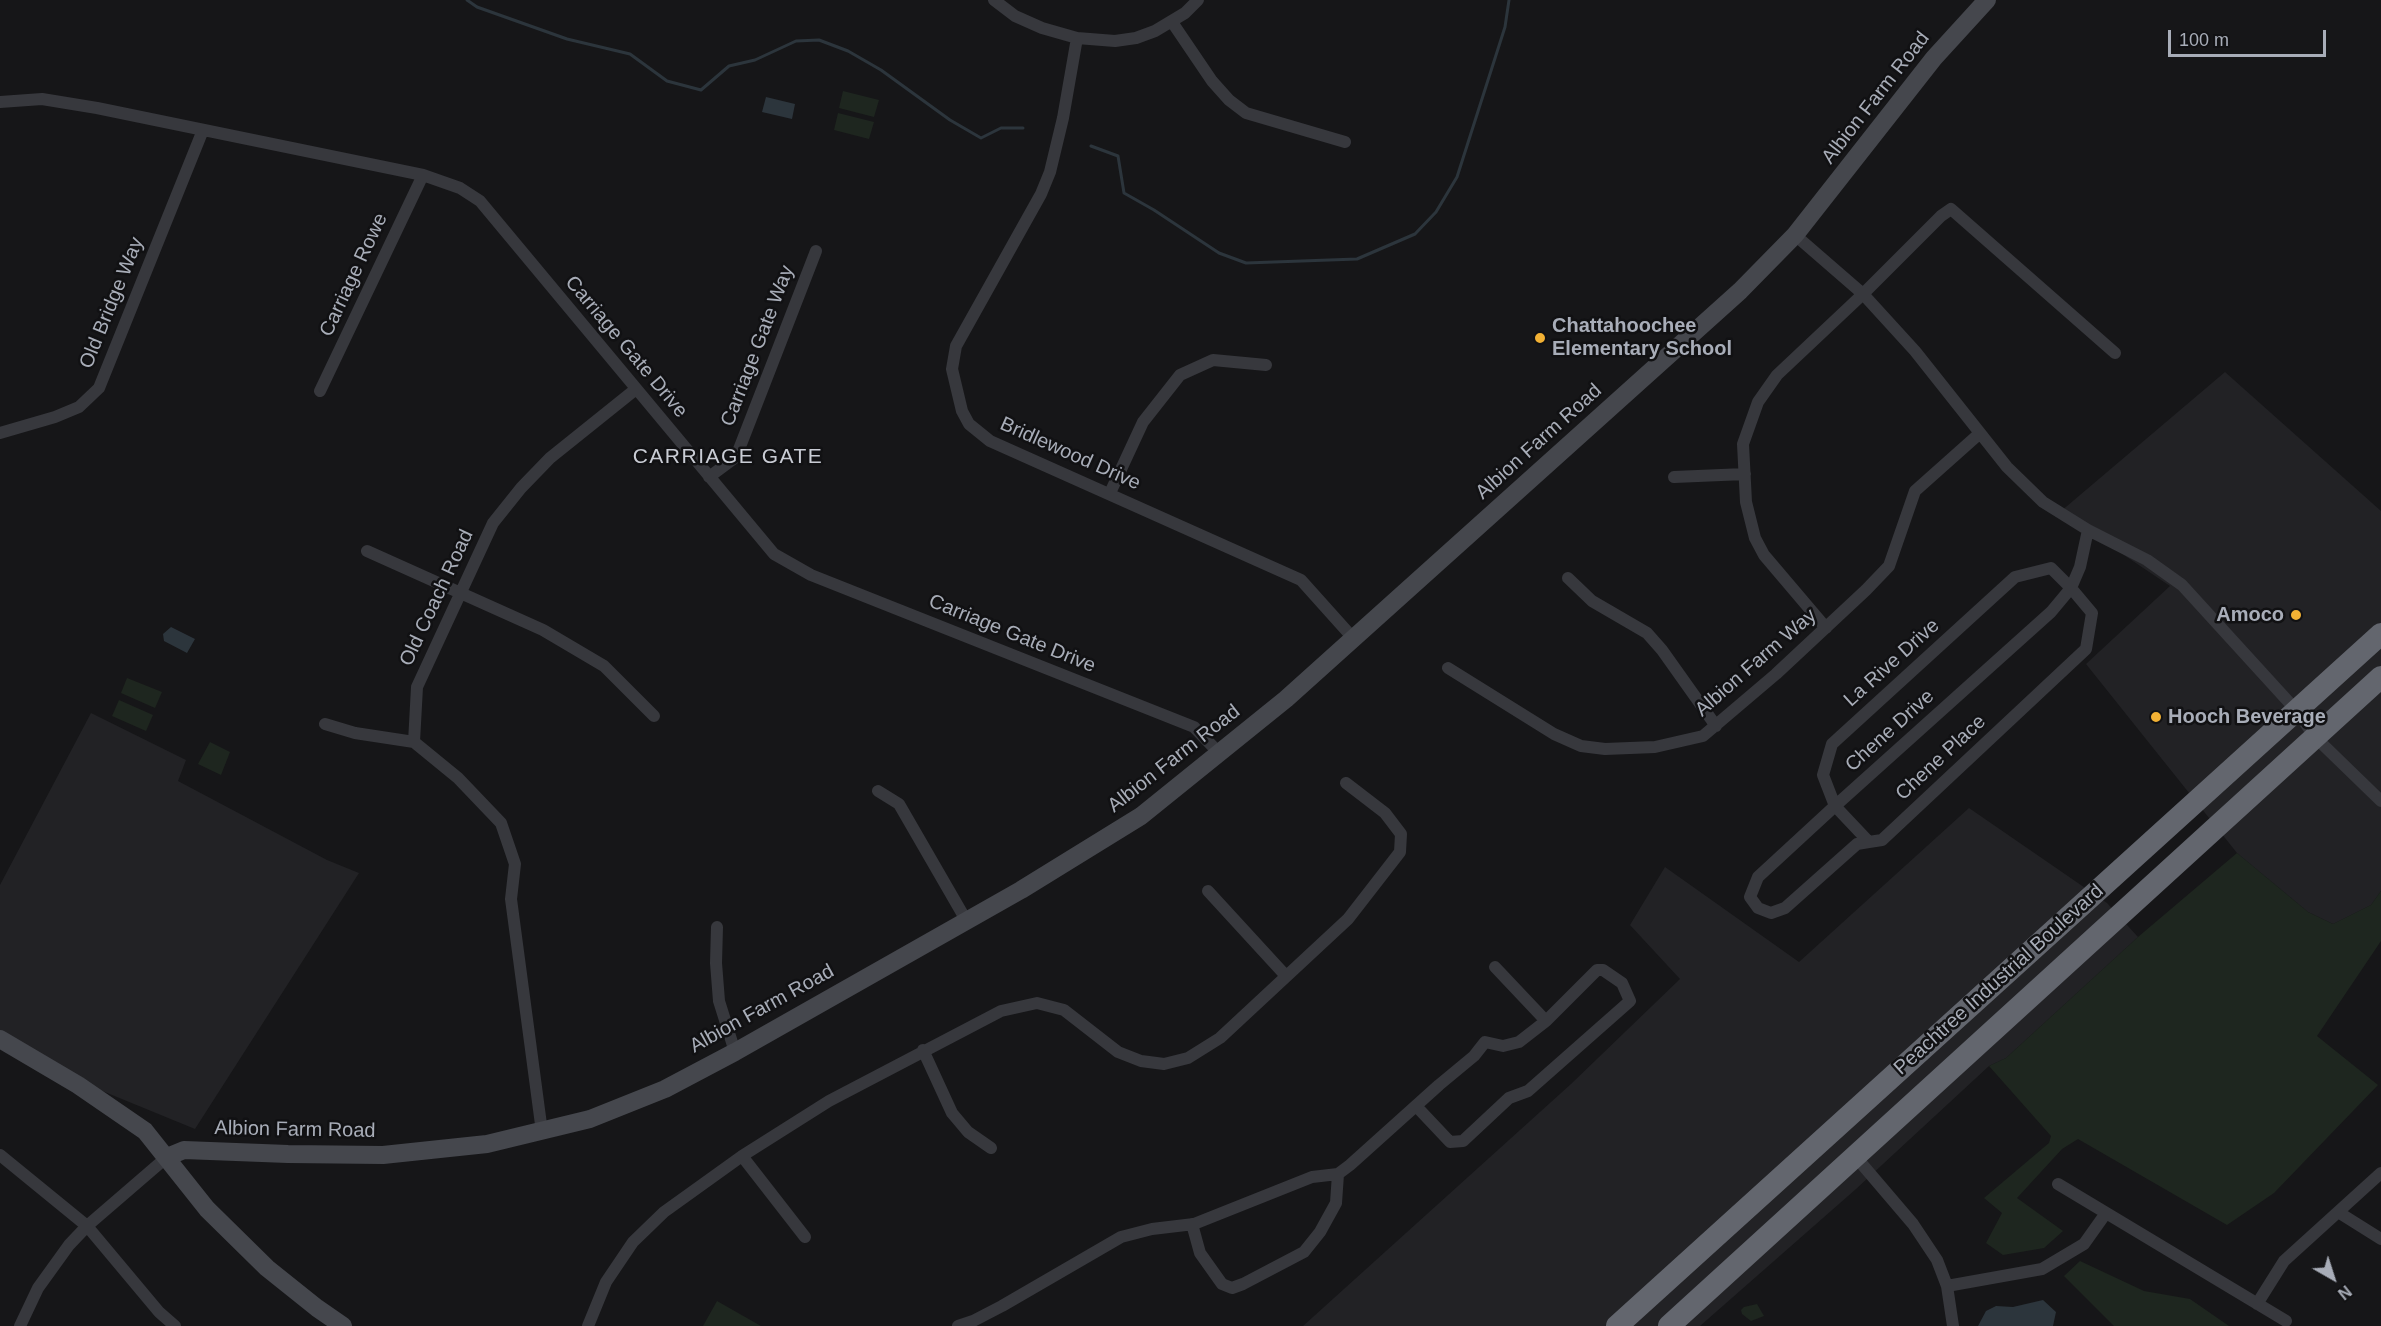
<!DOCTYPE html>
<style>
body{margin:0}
#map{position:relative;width:2381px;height:1326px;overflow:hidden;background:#161618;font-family:Helvetica,sans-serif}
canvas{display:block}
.north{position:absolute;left:2303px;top:1248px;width:60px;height:60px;-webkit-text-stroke:4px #111113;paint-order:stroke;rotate:141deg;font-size:16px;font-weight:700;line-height:24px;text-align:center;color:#a8adb8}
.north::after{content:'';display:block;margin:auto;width:21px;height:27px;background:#a8adb8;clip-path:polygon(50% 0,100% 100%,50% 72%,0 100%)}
.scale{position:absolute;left:2168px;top:30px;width:158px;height:27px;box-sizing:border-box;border:3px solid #a8adb8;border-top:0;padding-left:8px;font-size:18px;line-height:21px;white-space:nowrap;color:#a8adb8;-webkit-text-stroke:4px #111113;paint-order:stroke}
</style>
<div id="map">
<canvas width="2381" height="1326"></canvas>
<div class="north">N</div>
<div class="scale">100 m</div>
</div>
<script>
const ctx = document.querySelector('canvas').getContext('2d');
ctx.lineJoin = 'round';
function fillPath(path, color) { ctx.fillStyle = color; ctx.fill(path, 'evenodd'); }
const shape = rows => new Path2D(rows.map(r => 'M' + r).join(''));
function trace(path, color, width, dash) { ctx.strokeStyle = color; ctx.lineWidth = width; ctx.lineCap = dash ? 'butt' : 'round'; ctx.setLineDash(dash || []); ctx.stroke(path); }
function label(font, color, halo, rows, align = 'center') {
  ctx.font = font + ' Helvetica,sans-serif'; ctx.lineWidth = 5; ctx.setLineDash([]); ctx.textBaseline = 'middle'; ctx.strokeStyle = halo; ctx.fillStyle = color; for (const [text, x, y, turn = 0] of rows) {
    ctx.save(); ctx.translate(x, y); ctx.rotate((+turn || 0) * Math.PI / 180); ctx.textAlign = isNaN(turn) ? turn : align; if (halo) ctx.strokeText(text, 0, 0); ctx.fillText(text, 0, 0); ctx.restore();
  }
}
fillPath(shape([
 [2225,372,2381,511,2381,891,2371,905,2333,924,2308,912,2237,853,2086,664,2170,586,2060,512],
 [91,713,186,760,178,781,327,860,359,873,195,1129,0,1049,0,885],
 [1969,808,2107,903,2138,937,2006,1058,1989,1066,1856,1189,1700,1326,1303,1326,1571,1084,1680,979,1630,925,1665,867,1799,962]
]), '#222225');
fillPath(shape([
 [843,91,879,100,874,117,839,108],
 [838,113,874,122,869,139,834,130],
 [127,678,162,692,155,708,121,693],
 [119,700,153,715,146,731,112,716],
 [210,742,230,752,221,775,198,764],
 [2237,853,2308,912,2333,924,2371,905,2381,891,2381,941,2317,1036,2378,1085,2274,1193,2227,1225,2078,1139,2062,1149,2017,1198,2063,1231,2044,1248,2003,1255,1986,1243,2002,1213,1984,1198,2049,1143,2051,1136,1989,1066,2006,1058,2138,937],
 [2080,1261,2144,1291,2190,1299,2229,1326,2114,1326,2064,1276],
 [717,1301,761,1326,703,1326],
 [1757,1304,1764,1316,1751,1321,1742,1314,1741,1310,1744,1307]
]), '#1e261f');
fillPath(shape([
 [766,97,795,104,792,119,762,112],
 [171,627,195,639,187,653,164,641,163,634],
 [2043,1300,2056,1312,2053,1326,1978,1326,1986,1311,1996,1306,2013,1307]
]), '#2c353c');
trace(shape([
 [467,0,477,7,567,39,630,54,667,81,701,90,729,66,755,60,796,41,819,40,848,51,881,70,950,120,981,138,1001,128,1023,128],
 [1091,146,1118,156,1124,193,1154,210,1219,253,1246,263,1357,259,1415,234,1436,212,1457,177,1505,27,1509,0]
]), '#2c353c', 3);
trace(shape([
 [994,0,1015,16,1042,28,1077,38,1115,41,1136,38,1155,31,1185,13,1198,0],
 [1172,22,1212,81,1229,100,1246,113,1345,142],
 [1077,38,1063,118,1050,172,1041,194,956,346,952,369,962,411,969,424,990,441,1301,580,1353,638],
 [0,102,42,99,97,108,423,175,460,188,480,201,774,554,811,575,1194,727,1220,754],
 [1795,235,1863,294,1915,351,2007,467,2043,502,2088,530,2147,560,2182,585,2296,710,2315,737,2381,801],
 [320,391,423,175],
 [0,433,55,417,79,407,99,388,203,130],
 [709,477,736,457,816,251],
 [1674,477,1745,474],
 [1110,493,1143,422,1180,375,1213,360,1266,365],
 [367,551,543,630,604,666,654,716],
 [1568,578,1592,601,1647,633,1662,650,1716,726],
 [1826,628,1764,555,1755,538,1746,502,1743,444,1758,402,1777,375,1863,294,1941,216,1951,209,2115,353],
 [1448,668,1554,734,1581,746,1605,749,1655,747,1703,736,1776,674,1866,590,1889,566,1915,491,1979,434],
 [325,724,355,733,414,742],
 [414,742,417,687,493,523,521,488,550,458,636,389],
 [414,742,458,778,501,823,515,864,511,899,542,1132],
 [878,791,899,804,966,920],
 [1869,842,1835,806,1823,775,1832,744,2015,577,2051,568,2071,588,2092,613,2086,649,1882,840,1869,842,1857,844,1785,908,1771,913,1758,908,1750,897,1758,877,1835,806,2051,612,2071,588,2080,567,2088,530],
 [1208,891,1286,976],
 [717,927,716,963,719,1001,735,1052],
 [1495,967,1546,1021],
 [923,1050,952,1113,968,1132,991,1148],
 [0,1155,87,1226,159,1312,175,1326],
 [742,1156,805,1237],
 [1855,1156,1913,1224,1937,1260,1947,1286,1953,1326],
 [2058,1184,2286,1321],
 [2338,1212,2381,1239],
 [1192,1224,1200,1253,1222,1284,1232,1288,1243,1284,1304,1252,1320,1232,1336,1203,1338,1174],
 [1947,1286,2042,1269,2084,1244,2106,1213],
 [2257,1304,2284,1261,2381,1173],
 [20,1326,38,1288,69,1245,87,1226,167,1157],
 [588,1326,606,1282,633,1242,664,1212,742,1156,829,1101,1001,1011,1037,1003,1064,1010,1118,1052,1141,1061,1164,1064,1188,1058,1220,1038,1348,919,1400,852,1401,834,1385,813,1346,783],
 [958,1326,973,1321,1002,1306,1121,1237,1152,1229,1194,1224,1312,1177,1338,1174,1350,1165,1439,1085,1474,1056,1485,1042,1503,1046,1519,1042,1546,1021,1597,970,1603,970,1622,983,1630,1001,1528,1091,1509,1098,1463,1141,1450,1142,1416,1106]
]), '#37383d', 12);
trace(shape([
 [0,1039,78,1085,145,1131,207,1209,267,1268,317,1308,343,1326],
 [167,1157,184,1150,288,1154,383,1155,487,1144,590,1119,665,1089,735,1052,1021,890,1141,816,1286,699,1740,291,1795,235,1934,58,1987,0]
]), '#45474d', 18);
trace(shape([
 [1617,1326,2381,634],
 [1669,1326,2381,677]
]), '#63666e', 22);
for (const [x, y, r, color] of [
 [1540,338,6,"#f2b134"],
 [2296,615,6,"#f2b134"],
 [2156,717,6,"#f2b134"]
]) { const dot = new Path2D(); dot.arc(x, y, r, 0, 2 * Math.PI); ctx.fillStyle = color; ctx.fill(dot); trace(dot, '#111113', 2); }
label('20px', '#a8adb8', '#111113', [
 ["Albion Farm Road",1876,98,-52],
 ["Carriage Rowe",354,275,-65],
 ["Old Bridge Way",112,303,-68],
 ["Carriage Gate Way",758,346,-69],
 ["Carriage Gate Drive",626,347,50],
 ["Albion Farm Road",1539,442,-42],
 ["Bridlewood Drive",1070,454,24],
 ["Old Coach Road",437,598,-65],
 ["Carriage Gate Drive",1012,634,22],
 ["Albion Farm Way",1756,663,-41],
 ["La Rive Drive",1892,663,-42],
 ["Chene Drive",1890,731,-42],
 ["Chene Place",1941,758,-43],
 ["Albion Farm Road",1174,759,-38],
 ["Peachtree Industrial Boulevard",1999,980,-42],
 ["Albion Farm Road",762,1009,-29],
 ["Albion Farm Road",295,1130,1]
]);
label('bold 20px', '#a8adb8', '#111113', [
 ["Chattahoochee",1552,326],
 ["Elementary School",1552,349],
 ["Amoco",2284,615,"right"],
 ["Hooch Beverage",2168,717]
], 'left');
ctx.letterSpacing = '1.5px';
label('21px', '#c9ccd4', '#111113', [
 ["CARRIAGE GATE",728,457]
]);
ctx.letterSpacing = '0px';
</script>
